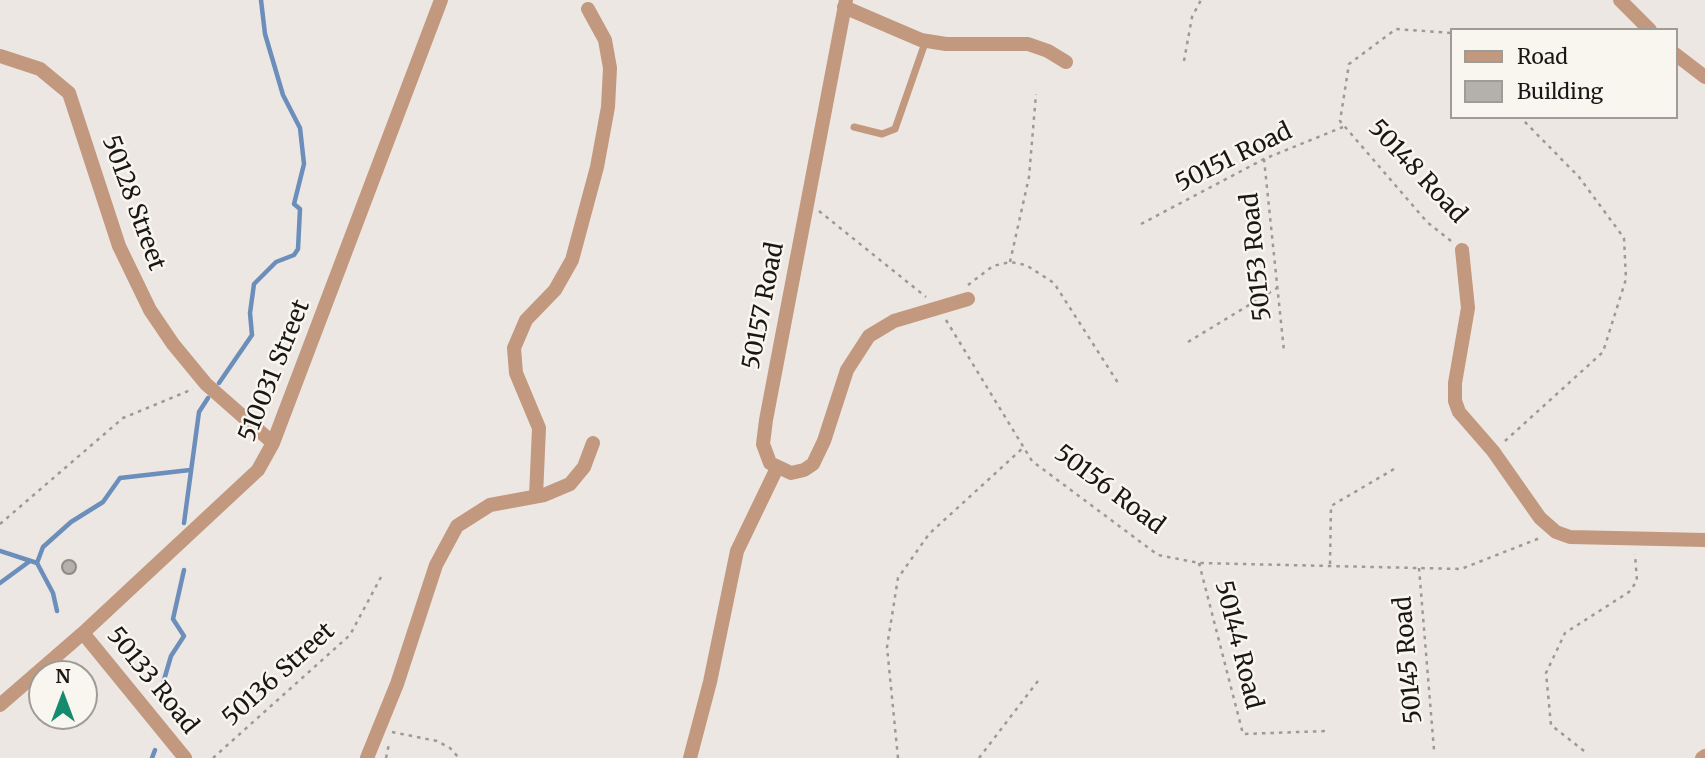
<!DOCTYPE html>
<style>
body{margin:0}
#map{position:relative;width:1705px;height:758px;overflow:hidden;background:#ece7e2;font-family:Merriweather,serif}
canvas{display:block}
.legend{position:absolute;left:1450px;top:28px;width:228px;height:91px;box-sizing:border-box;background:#f9f5ef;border:2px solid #9f9c98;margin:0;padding:9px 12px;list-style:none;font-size:21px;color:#191715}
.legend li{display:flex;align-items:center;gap:14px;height:35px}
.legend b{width:35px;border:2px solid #9f9c98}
.north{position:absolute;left:28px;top:660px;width:70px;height:70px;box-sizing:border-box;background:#f9f5ef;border:2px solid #9f9c98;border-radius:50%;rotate:0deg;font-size:19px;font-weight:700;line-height:28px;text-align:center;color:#191715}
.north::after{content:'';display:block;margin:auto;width:24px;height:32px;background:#148b6c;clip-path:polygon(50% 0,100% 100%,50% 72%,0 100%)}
</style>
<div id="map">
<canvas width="1705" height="758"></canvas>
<ul class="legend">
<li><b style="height:9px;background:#c2987e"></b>Road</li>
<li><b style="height:19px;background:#b4b0ab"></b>Building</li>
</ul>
<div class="north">N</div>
</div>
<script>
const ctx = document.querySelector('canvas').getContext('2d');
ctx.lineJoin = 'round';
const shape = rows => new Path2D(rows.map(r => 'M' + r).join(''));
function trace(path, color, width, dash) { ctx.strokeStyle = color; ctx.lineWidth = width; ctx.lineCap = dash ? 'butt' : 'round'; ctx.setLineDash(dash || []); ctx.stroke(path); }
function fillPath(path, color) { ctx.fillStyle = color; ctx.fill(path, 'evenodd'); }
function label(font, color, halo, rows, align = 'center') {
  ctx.font = font + ' Merriweather,serif'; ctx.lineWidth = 5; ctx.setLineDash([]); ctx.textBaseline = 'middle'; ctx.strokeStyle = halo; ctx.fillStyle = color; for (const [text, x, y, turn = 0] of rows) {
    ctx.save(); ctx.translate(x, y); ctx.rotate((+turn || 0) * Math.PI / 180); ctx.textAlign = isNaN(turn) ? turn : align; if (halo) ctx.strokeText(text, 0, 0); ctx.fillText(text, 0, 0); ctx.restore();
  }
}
trace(shape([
 [219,383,252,335,250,313,254,284,276,262,294,255,298,249,300,209,294,204,304,164,300,128,283,95,265,34,261,0],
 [184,523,199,412,208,398],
 [0,551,37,563],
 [0,583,30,561],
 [57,611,53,593,37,563,43,547,71,522,103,502,120,478,190,470],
 [159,697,171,656,184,636,173,619,184,570],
 [152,758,155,750]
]), '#6c8ebb', 4.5);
const building = shape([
 '62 567a7 7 0 1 1 14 0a7 7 0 1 1-14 0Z'
]);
fillPath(building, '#b4b0ab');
trace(building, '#8e8a86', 2);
trace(shape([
 [1184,61,1192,17,1201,0],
 [1264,159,1284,351],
 [819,211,926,297],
 [1141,224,1264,159,1343,127],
 [1451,241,1427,222,1340,121,1349,64,1396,29,1451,33],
 [1010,262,1029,177,1036,94],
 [968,285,993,266,1010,262,1026,265,1054,283,1120,386],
 [946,320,1032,461,1158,555,1199,563,1461,569,1540,538],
 [1188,342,1277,288],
 [1505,441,1603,352,1626,279,1624,238,1579,177,1520,117],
 [0,524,123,418,193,389],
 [1199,563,1243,734,1327,731],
 [1330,564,1331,506,1394,469],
 [1419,568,1434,750],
 [392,732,437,741,450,748,459,758],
 [1584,751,1551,725,1546,673,1565,633,1629,592,1637,581,1635,554],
 [213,758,350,635,381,577],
 [386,758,389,744],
 [898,758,887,647,898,578,929,534,1024,447],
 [979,758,1041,677]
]), '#9d9995', 2.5, [3.5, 5]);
trace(shape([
 [854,127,882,134,895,129,926,40]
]), '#c2987e', 7);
trace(shape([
 [846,0,766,420,763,444,770,463,791,473,804,470,813,464,824,441,847,370,869,336,894,321,968,299],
 [1620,0,1650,30],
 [844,7,921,40,946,44,1028,44,1048,51,1066,62],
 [1675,54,1705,77],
 [0,56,40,69,69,93,119,246,150,310,173,344,206,384,273,443],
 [1462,250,1468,308,1455,383,1455,401,1459,412,1493,451,1540,518,1556,532,1570,537,1705,540],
 [536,496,539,428,516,373,514,348,526,320,555,290,572,260,597,167,608,107,610,68,605,40,588,9],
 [83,633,185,758],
 [0,705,83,633,258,470,273,443,441,0],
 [367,758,397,684,436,565,457,526,490,505,544,495,570,484,584,467,593,443],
 [690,758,710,682,737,551,777,468],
 [1702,758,1705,756]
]), '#c2987e', 14);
label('24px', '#191715', '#f9f5ef', [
 ["50151 Road",1234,158,-26],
 ["50148 Road",1417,172,47],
 ["50128 Street",133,203,70],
 ["50153 Road",1257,257,-96],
 ["50157 Road",764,306,-79],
 ["510031 Street",275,371,-68],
 ["50156 Road",1109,490,37],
 ["50144 Road",1238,645,76],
 ["50145 Road",1409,660,-95],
 ["50136 Street",279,675,-42],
 ["50133 Road",152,681,51]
]);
</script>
